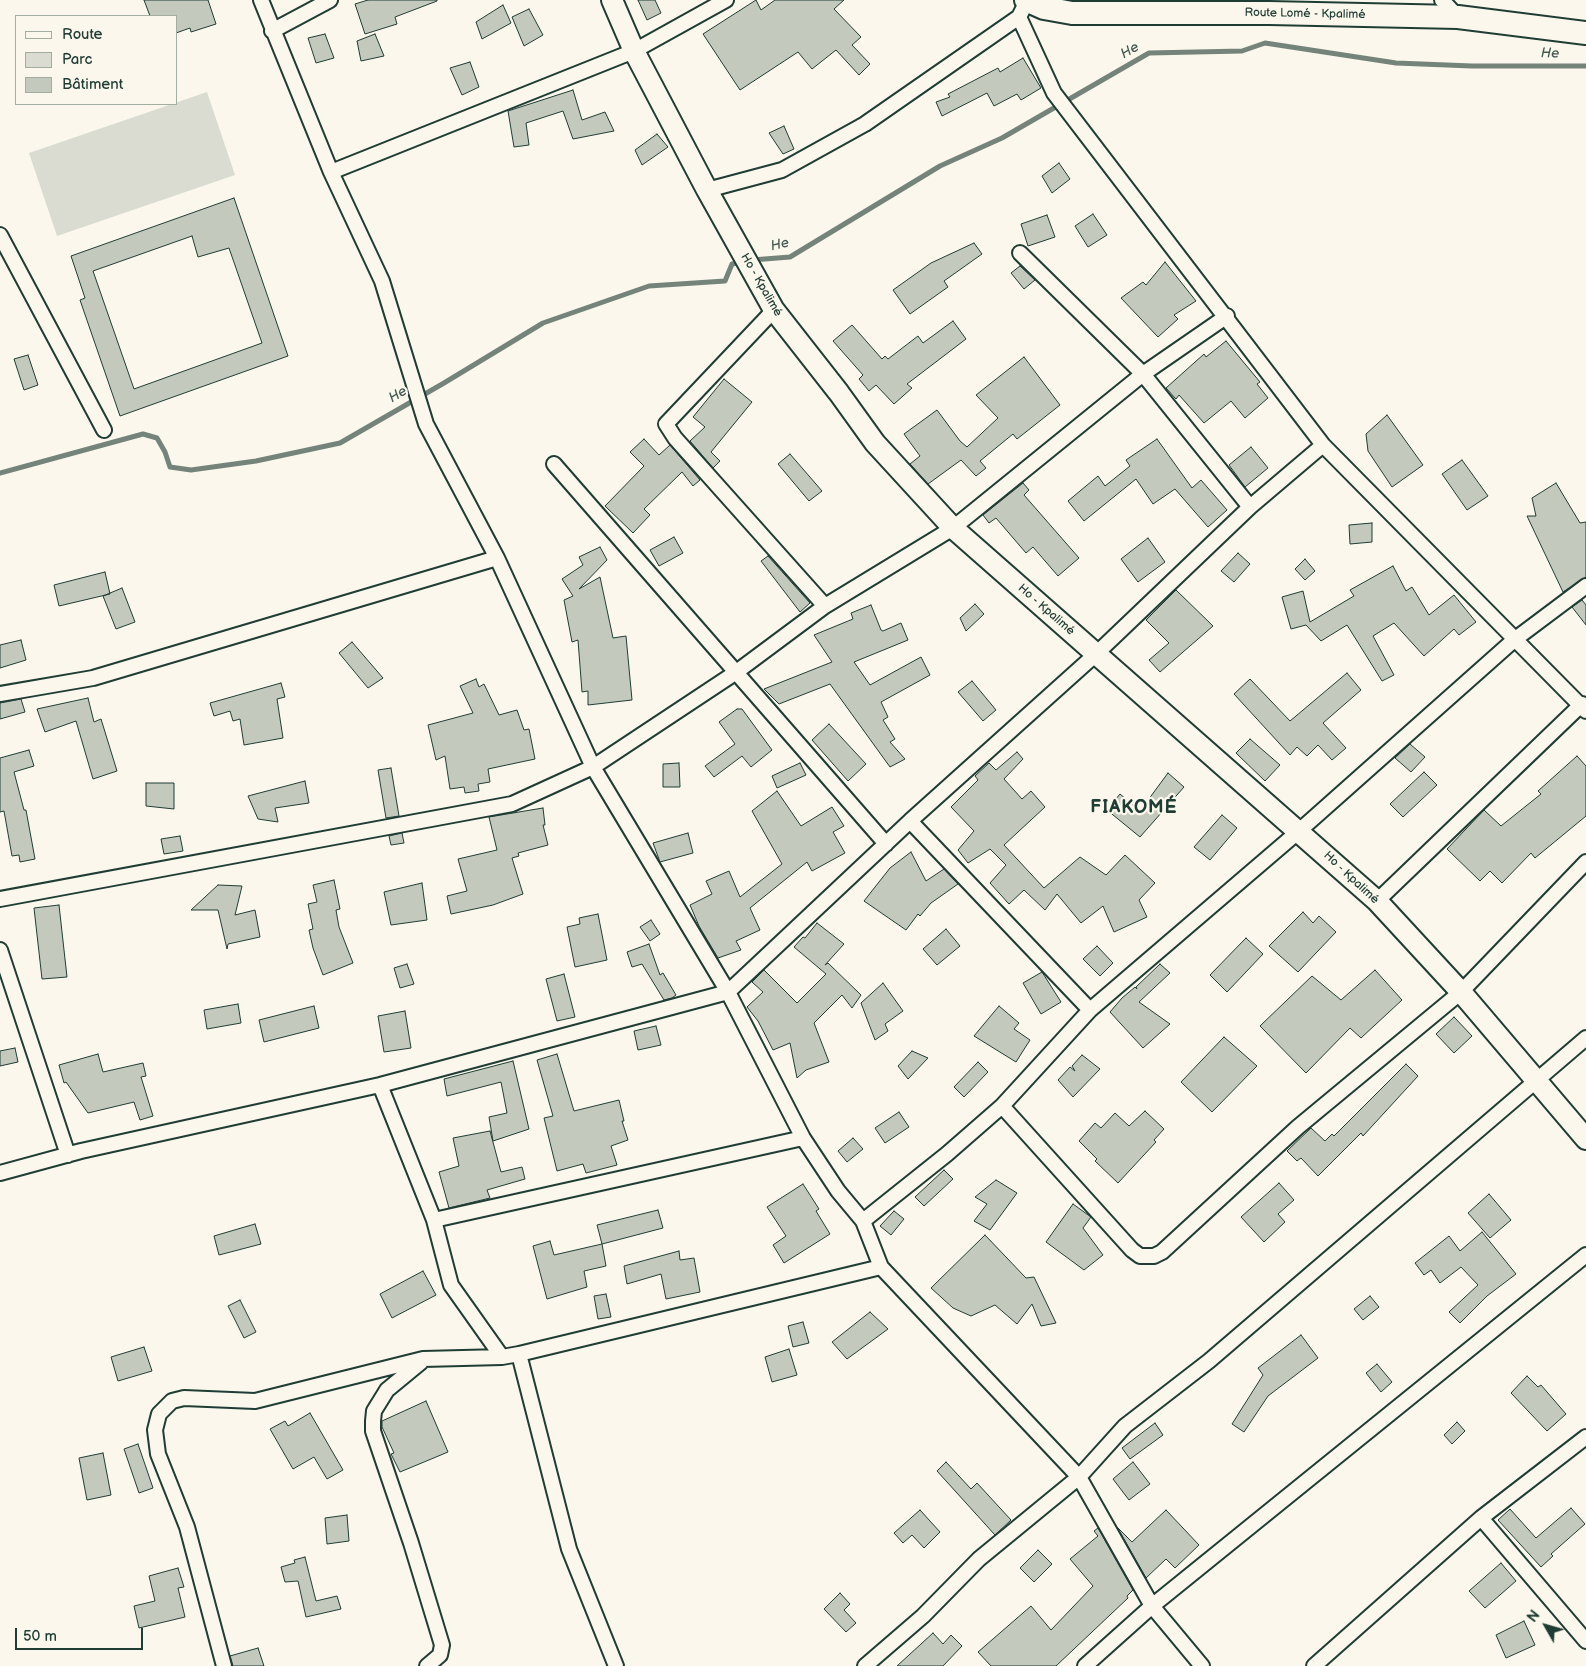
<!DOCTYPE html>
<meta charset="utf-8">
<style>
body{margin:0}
#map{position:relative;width:1586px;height:1666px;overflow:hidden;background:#fbf7ec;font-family:"Balsamiq Sans",sans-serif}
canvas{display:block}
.legend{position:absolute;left:15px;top:15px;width:162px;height:90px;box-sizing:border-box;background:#fbf7ec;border:1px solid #a3ada2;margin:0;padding:6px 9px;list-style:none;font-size:15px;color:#1f3d34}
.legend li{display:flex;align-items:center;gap:10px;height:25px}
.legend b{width:25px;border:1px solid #a3ada2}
.north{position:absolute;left:1521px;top:1601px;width:50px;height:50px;-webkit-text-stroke:4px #fbf7ec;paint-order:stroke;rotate:308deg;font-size:14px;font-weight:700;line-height:20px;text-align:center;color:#1f3d34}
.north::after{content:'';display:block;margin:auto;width:18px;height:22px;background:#1f3d34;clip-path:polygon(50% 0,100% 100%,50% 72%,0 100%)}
.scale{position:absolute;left:15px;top:1628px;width:128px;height:22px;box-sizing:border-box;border:2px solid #1f3d34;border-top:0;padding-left:6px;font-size:15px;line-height:18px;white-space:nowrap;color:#1f3d34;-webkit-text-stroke:4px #fbf7ec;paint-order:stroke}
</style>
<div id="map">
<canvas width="1586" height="1666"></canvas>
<ul class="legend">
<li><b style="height:6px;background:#fbf7ec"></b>Route</li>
<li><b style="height:14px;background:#dbdcd1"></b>Parc</li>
<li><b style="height:14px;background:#c4c9be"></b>Bâtiment</li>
</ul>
<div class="north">N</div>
<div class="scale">50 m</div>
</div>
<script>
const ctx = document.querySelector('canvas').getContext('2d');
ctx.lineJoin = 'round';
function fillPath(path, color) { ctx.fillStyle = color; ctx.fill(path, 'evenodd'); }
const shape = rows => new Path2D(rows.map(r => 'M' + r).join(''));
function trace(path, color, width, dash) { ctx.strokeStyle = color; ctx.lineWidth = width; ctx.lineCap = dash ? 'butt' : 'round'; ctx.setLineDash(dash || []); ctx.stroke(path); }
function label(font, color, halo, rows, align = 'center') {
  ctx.font = font + ' "Balsamiq Sans",sans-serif'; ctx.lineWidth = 4.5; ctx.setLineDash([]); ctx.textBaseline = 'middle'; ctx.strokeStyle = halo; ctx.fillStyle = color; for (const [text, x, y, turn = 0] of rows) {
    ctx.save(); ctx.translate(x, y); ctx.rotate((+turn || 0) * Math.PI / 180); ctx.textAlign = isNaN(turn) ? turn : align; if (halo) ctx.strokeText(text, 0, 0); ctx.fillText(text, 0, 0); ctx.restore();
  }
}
fillPath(shape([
 [207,92,235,175,57,236,29,153]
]), '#dbdcd1');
trace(shape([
 [752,260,790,257,940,166,1002,138,1149,53,1242,51,1265,43,1396,63,1472,66,1586,66],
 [0,473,143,434,157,438,165,452,170,467,191,470,256,461,340,443,444,383,543,323,649,286,725,281,732,264,742,262]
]), '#74847b', 5);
const building = shape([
 [144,0,208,0,216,24,191,32,190,28,176,33,176,16,150,16,144,0],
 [368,0,437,0,437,1,395,17,397,24,365,34,355,4,368,0],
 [638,0,655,0,661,13,647,20,638,0],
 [756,0,761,10,775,0,844,0,834,9,861,37,852,45,870,64,859,75,836,50,812,69,798,52,740,90,703,34,756,0],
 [503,5,511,23,482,39,476,22,503,5],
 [529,9,543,35,524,46,512,17,529,9],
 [325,34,334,58,316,63,308,38,325,34],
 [375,34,384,56,361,61,357,41,375,34],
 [1023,58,1041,88,1021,100,1017,94,994,106,987,93,942,116,936,102,950,97,948,94,998,68,1000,72,1023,58],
 [470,62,479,87,462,95,450,68,470,62],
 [573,90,582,120,605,112,614,131,573,139,563,111,526,123,529,145,514,147,508,111,573,90],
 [784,126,794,149,783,154,769,133,784,126],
 [657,134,668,147,642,165,635,150,657,134],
 [1059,163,1070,179,1052,193,1042,176,1059,163],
 [234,198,288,356,120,416,80,300,85,298,71,256,234,198],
 [192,236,198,257,229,248,262,343,134,389,93,271,192,236],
 [1093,214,1107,235,1088,247,1075,226,1093,214],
 [1047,215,1055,237,1028,246,1021,224,1047,215],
 [974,243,982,254,944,281,948,287,910,314,893,290,931,263,974,243],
 [1165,262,1196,301,1174,315,1178,319,1158,337,1121,298,1143,282,1146,285,1165,262],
 [1020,266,1035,280,1024,289,1011,273,1020,266],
 [953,321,966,339,907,384,912,388,894,404,876,385,869,391,859,379,863,375,833,341,852,325,882,359,885,356,888,359,918,336,923,343,953,321],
 [1226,341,1260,382,1257,384,1268,398,1245,418,1231,401,1204,423,1179,395,1176,399,1166,388,1204,354,1206,357,1226,341],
 [28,355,38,385,24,390,14,359,28,355],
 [1024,357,1060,405,1017,439,1013,434,980,461,986,468,976,476,961,460,928,484,910,464,920,456,904,434,937,410,960,441,967,447,998,418,976,395,1024,357],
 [724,379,752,402,711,452,720,461,713,468,690,441,705,427,693,417,724,379],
 [1387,415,1423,465,1392,487,1368,451,1366,434,1387,415],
 [644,439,659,455,670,445,700,480,693,486,682,472,644,509,650,515,633,533,605,506,644,466,630,452,644,439],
 [1157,439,1192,488,1201,480,1227,510,1208,527,1175,489,1153,504,1136,479,1084,521,1068,501,1098,476,1105,486,1130,466,1126,460,1157,439],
 [1251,447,1268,468,1245,487,1229,465,1251,447],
 [790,454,822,491,809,501,778,464,790,454],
 [1462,460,1488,496,1467,510,1442,474,1462,460],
 [1023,483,1029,490,1024,495,1079,558,1058,576,1033,547,1026,553,996,518,989,523,983,515,1023,483],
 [1556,483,1580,523,1586,522,1586,577,1563,592,1527,516,1536,516,1532,498,1556,483],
 [1372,523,1372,542,1350,544,1349,525,1372,523],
 [674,537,683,553,659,566,650,550,674,537],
 [1148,538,1165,562,1138,582,1121,559,1148,538],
 [600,547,607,560,579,589,600,577,613,638,626,636,632,700,588,705,588,691,582,692,578,640,572,642,564,600,573,596,562,579,583,565,579,557,600,547],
 [1238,553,1250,564,1234,582,1221,571,1238,553],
 [768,556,810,603,800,612,761,561,768,556],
 [1305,559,1315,571,1305,580,1295,569,1305,559],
 [1393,566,1406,591,1412,587,1429,615,1454,595,1476,622,1459,635,1454,629,1424,656,1394,623,1373,636,1394,675,1382,681,1347,625,1321,641,1306,625,1291,629,1282,597,1303,591,1310,622,1354,596,1350,590,1393,566],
 [105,572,110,594,59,606,54,585,105,572],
 [122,588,135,622,116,629,103,596,122,588],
 [1176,590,1213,626,1160,672,1149,660,1169,643,1146,620,1176,590],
 [1582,600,1586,605,1586,625,1572,607,1582,600],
 [975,604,984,614,966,631,960,618,975,604],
 [871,605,881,630,883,631,901,623,908,640,854,662,870,685,921,657,930,675,881,702,888,717,883,720,895,739,890,742,905,759,890,767,830,684,779,704,764,689,832,662,814,635,853,619,851,613,871,605],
 [21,640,26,660,0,668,0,645,21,640],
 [352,642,383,678,368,688,339,653,352,642],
 [1347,673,1361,690,1323,723,1346,748,1332,760,1318,745,1307,756,1297,747,1290,755,1234,694,1250,679,1290,721,1347,673],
 [476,679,479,687,484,684,499,715,517,710,524,730,529,729,535,759,488,769,490,782,478,784,479,791,465,793,464,787,450,789,445,756,436,760,428,725,473,713,460,686,476,679],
 [972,681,996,710,983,721,958,692,972,681],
 [281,683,285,697,277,699,283,738,244,745,240,719,233,721,230,711,214,716,210,703,281,683],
 [88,698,94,722,101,719,117,771,93,779,76,721,45,732,37,709,88,698],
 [21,699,25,712,0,719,0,703,21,699],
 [737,709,742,709,772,750,751,767,742,756,714,777,705,766,735,744,719,722,737,709],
 [829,724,866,764,848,781,812,740,829,724],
 [1250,739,1280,765,1265,781,1236,753,1250,739],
 [1410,744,1425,757,1411,772,1395,758,1410,744],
 [29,750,34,766,14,772,24,810,26,810,35,859,20,862,19,855,12,856,4,811,0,812,0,758,29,750],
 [1017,752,1023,759,1004,779,1022,799,1031,791,1045,807,1004,845,1044,888,1080,857,1106,875,1125,855,1155,883,1139,900,1147,917,1114,932,1103,906,1081,923,1057,894,1045,910,1024,890,1009,904,990,883,1006,865,990,849,968,863,958,850,974,831,951,807,978,780,975,776,989,763,996,770,1017,752],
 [1577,756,1586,766,1586,816,1535,858,1531,853,1502,883,1490,871,1480,881,1447,849,1484,810,1501,826,1541,794,1538,791,1577,756],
 [679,763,680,787,663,787,663,764,679,763],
 [800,763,806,775,777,788,772,776,800,763],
 [391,768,399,816,386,818,378,770,391,768],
 [1424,772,1437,785,1403,817,1390,804,1424,772],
 [1168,773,1184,787,1140,837,1107,810,1120,794,1140,811,1168,773],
 [305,781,309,803,275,808,278,822,258,819,248,796,305,781],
 [146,783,174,783,174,809,146,806,146,783],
 [777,791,801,826,832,807,844,826,833,832,845,853,812,871,807,862,750,908,760,930,736,941,741,950,718,958,699,926,690,905,712,894,706,881,729,871,740,897,782,864,752,811,777,791],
 [543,808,545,825,543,825,548,845,518,853,519,856,512,858,523,894,493,905,451,914,447,896,467,891,458,859,497,850,489,817,543,808],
 [1222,815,1237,828,1210,860,1194,847,1222,815],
 [402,833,404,843,391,845,389,836,402,833],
 [688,833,693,853,660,862,653,843,688,833],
 [180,836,183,851,164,854,161,839,180,836],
 [911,852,926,881,944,869,958,884,931,903,920,916,918,914,906,930,864,901,890,868,911,852],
 [334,880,340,909,336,910,339,927,353,963,323,975,313,948,309,930,313,929,308,904,317,902,313,885,334,880],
 [422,883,427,920,391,925,384,892,422,883],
 [218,885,242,886,235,915,255,910,260,937,228,944,227,949,218,910,191,910,218,885],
 [59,905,67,977,42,979,34,908,59,905],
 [1303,912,1313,923,1319,916,1336,932,1298,972,1269,946,1303,912],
 [598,914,607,960,575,967,567,927,580,924,579,918,598,914],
 [651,920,660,934,650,941,640,927,651,920],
 [817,923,844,944,825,965,828,963,861,995,852,1008,842,995,814,1023,829,1062,806,1070,797,1078,790,1043,773,1050,758,1021,747,1007,763,992,752,982,764,970,797,1003,826,974,794,947,803,937,805,938,817,923],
 [946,929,960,946,937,965,923,949,946,929],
 [1246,938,1263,954,1227,992,1210,975,1246,938],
 [649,944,660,975,663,973,676,995,672,998,664,1000,642,964,632,967,627,952,649,944],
 [1097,946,1113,963,1100,976,1083,959,1097,946],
 [407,964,414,984,400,988,394,968,407,964],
 [1160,964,1170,973,1139,1002,1170,1024,1143,1048,1110,1012,1122,998,1135,987,1137,989,1136,987,1160,964],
 [1375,970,1402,1000,1361,1038,1350,1028,1306,1073,1260,1026,1312,976,1341,1000,1375,970],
 [1042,972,1061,1002,1041,1014,1023,983,1042,972],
 [564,974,575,1017,557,1021,546,979,564,974],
 [883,983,903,1011,885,1024,888,1031,875,1040,861,1003,883,983],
 [238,1004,241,1023,207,1029,204,1010,238,1004],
 [314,1006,319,1028,264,1042,259,1020,314,1006],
 [999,1006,1019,1023,1014,1029,1030,1040,1016,1062,974,1036,999,1006],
 [405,1011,411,1048,384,1052,378,1016,405,1011],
 [1454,1017,1472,1036,1454,1053,1436,1034,1454,1017],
 [656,1026,661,1045,638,1050,634,1031,656,1026],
 [1224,1037,1257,1066,1212,1112,1181,1082,1224,1037],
 [15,1048,18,1062,0,1066,0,1051,15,1048],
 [912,1051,928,1058,908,1079,898,1066,912,1051],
 [98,1054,103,1072,143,1063,146,1076,141,1077,153,1116,140,1120,134,1102,88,1113,66,1082,64,1083,59,1065,98,1054],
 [557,1054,574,1111,619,1100,624,1121,622,1121,628,1140,611,1146,617,1165,586,1173,583,1164,557,1171,544,1118,553,1116,537,1060,557,1054],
 [1082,1055,1100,1069,1073,1097,1058,1080,1070,1067,1075,1071,1072,1066,1082,1055],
 [513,1061,529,1129,493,1141,489,1117,507,1113,501,1082,447,1096,444,1079,513,1061],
 [978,1062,988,1072,964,1097,954,1087,978,1062],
 [1406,1064,1418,1076,1363,1136,1361,1133,1318,1176,1301,1158,1297,1161,1287,1151,1311,1128,1325,1141,1332,1134,1334,1136,1406,1064],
 [1145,1111,1164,1129,1154,1140,1156,1142,1118,1183,1095,1161,1097,1159,1079,1141,1095,1123,1101,1128,1115,1113,1129,1126,1145,1111],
 [899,1112,909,1127,885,1143,875,1128,899,1112],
 [490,1131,501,1172,522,1167,525,1179,487,1190,490,1198,449,1208,439,1172,459,1166,453,1138,490,1131],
 [853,1138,863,1149,847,1162,838,1151,853,1138],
 [944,1170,953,1179,924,1206,915,1197,944,1170],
 [996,1180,1017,1193,990,1230,974,1221,987,1204,975,1197,996,1180],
 [1279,1183,1294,1200,1278,1214,1285,1222,1264,1242,1241,1217,1279,1183],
 [803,1184,819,1209,816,1211,830,1234,784,1263,773,1245,786,1236,767,1207,803,1184],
 [1489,1194,1511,1220,1490,1238,1468,1213,1489,1194],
 [1073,1204,1091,1217,1083,1228,1103,1255,1084,1270,1046,1242,1073,1204],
 [658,1210,663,1228,602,1244,597,1225,658,1210],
 [894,1211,904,1219,891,1235,880,1226,894,1211],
 [255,1224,261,1244,219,1255,214,1236,255,1224],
 [1482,1232,1516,1274,1487,1296,1460,1323,1449,1312,1478,1285,1461,1267,1440,1283,1431,1270,1424,1275,1415,1263,1449,1236,1460,1251,1482,1232],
 [985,1235,1026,1278,1034,1277,1056,1323,1041,1326,1032,1304,1017,1324,995,1305,971,1316,953,1308,931,1288,985,1235],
 [550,1241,554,1255,602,1244,606,1266,584,1271,587,1287,547,1299,533,1246,550,1241],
 [679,1251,680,1260,694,1258,700,1292,666,1299,661,1274,627,1284,624,1266,679,1251],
 [423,1271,436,1295,392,1318,380,1294,423,1271],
 [606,1294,611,1317,598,1319,594,1296,606,1294],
 [1370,1296,1379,1307,1363,1320,1354,1309,1370,1296],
 [240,1300,256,1332,244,1338,228,1306,240,1300],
 [870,1312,888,1329,847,1359,832,1342,870,1312],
 [803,1322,809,1343,793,1347,788,1326,803,1322],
 [1301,1335,1318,1358,1268,1396,1244,1432,1232,1424,1263,1375,1258,1368,1301,1335],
 [144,1347,152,1371,118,1381,111,1357,144,1347],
 [789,1349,797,1375,772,1382,765,1357,789,1349],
 [1377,1364,1392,1382,1381,1392,1366,1373,1377,1364],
 [1527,1376,1538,1387,1541,1385,1566,1414,1547,1431,1511,1393,1527,1376],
 [426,1401,448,1452,400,1472,391,1454,394,1453,382,1427,382,1421,426,1401],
 [310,1413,343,1470,327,1479,314,1457,293,1469,270,1429,285,1421,288,1426,310,1413],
 [1457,1422,1465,1431,1452,1444,1444,1435,1457,1422],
 [1155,1423,1163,1435,1130,1459,1122,1448,1155,1423],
 [138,1444,153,1488,139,1493,124,1449,138,1444],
 [103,1453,111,1495,87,1500,79,1458,103,1453],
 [946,1462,971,1489,977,1483,1011,1520,995,1535,937,1471,946,1462],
 [1133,1462,1150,1484,1129,1500,1113,1479,1133,1462],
 [1571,1508,1585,1524,1551,1554,1553,1556,1541,1567,1498,1520,1510,1509,1536,1538,1571,1508],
 [920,1510,940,1532,924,1548,912,1535,903,1543,894,1533,920,1510],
 [1166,1510,1199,1545,1175,1568,1166,1559,1146,1578,1117,1527,1132,1542,1166,1510],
 [347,1515,349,1541,327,1544,325,1518,347,1515],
 [1098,1528,1133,1590,1127,1596,1128,1598,1056,1666,991,1666,978,1652,1031,1606,1051,1630,1093,1586,1070,1559,1098,1536,1094,1531,1098,1528],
 [1038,1550,1052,1564,1034,1582,1020,1568,1038,1550],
 [305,1557,316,1601,337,1596,341,1609,306,1617,298,1581,285,1582,281,1567,295,1563,294,1560,305,1557],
 [1501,1563,1516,1581,1485,1608,1469,1591,1501,1563],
 [178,1568,184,1587,178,1588,185,1617,139,1628,134,1606,155,1601,149,1576,178,1568],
 [840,1593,850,1604,844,1610,856,1623,846,1632,824,1609,840,1593],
 [1524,1621,1535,1645,1506,1658,1496,1635,1524,1621],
 [933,1633,943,1644,951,1635,962,1646,943,1666,897,1666,933,1633],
 [258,1648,264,1666,233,1666,230,1656,258,1648]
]);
fillPath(building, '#c4c9be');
trace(building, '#1f3d34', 1);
const street = shape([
 [261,0,331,172,382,281,426,424,497,558,593,767,728,992,803,1138,838,1191,863,1221,881,1267,1079,1477,1152,1606,1202,1666],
 [1442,0,1458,17],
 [1027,1,1019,17,1054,93,1323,445,1586,711],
 [272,31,330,0],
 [331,172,634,51,726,0],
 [707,190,782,170,865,124,1019,17],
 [0,235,104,430],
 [1020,253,1143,374,1250,507],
 [774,310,666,424,675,438,825,606],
 [554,464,886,844],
 [1586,586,1514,640,1299,831,1090,1010,1002,1106,1132,1250,1140,1256,1154,1256,1162,1252,1298,1127,1461,992,1586,862],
 [0,694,93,678,497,558],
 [910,821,1090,1010],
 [0,899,512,804,593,767,735,673,825,606,953,528,1143,374,1227,316],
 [1377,901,1582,704],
 [0,950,68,1155],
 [380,1085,434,1220,451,1285,502,1357],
 [0,1173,81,1151,380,1085,728,992,910,821,1096,654,1250,507,1323,445],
 [434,1220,803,1138],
 [863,1221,947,1154,1002,1106],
 [519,1354,569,1549,616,1666],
 [421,1362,387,1390,374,1411,373,1421,373,1431,411,1543,442,1645,440,1655,427,1666],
 [1481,1518,1586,1641],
 [224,1666,187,1527,158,1454,155,1430,159,1414,172,1401,184,1398,255,1401,423,1359,502,1357,519,1354,881,1267],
 [865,1666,923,1616,979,1559,1079,1477,1125,1426,1209,1361,1586,1038],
 [1085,1666,1152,1606,1586,1255],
 [1314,1666,1481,1518,1586,1437]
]);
const secondary = shape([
 [612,0,634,51,707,190,774,310,839,393,875,443,953,528,1377,901,1461,992,1586,1139]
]);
const primary = shape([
 [1026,0,1044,8,1072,13,1269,13,1458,17,1586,33]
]);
trace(street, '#1f3d34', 18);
trace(secondary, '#1f3d34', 24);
trace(primary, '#1f3d34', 26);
trace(street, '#fbf7ec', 14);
trace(secondary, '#fbf7ec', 20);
trace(primary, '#fbf7ec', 22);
label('12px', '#1f3d34', '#fbf7ec', [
 ["Route Lomé - Kpalimé",1305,14,1],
 ["Ho - Kpalimé",761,285,60],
 ["Ho - Kpalimé",1046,610,41],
 ["Ho - Kpalimé",1351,878,43]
]);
label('italic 14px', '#425b52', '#fbf7ec', [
 ["He",1130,51,-30],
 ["He",1550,54,1],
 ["He",780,245,-13],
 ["He",398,395,-31]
]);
ctx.letterSpacing = '1px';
label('bold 18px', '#1f3d34', '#fbf7ec', [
 ["FIAKOMÉ",1134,808]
]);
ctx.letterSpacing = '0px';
</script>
